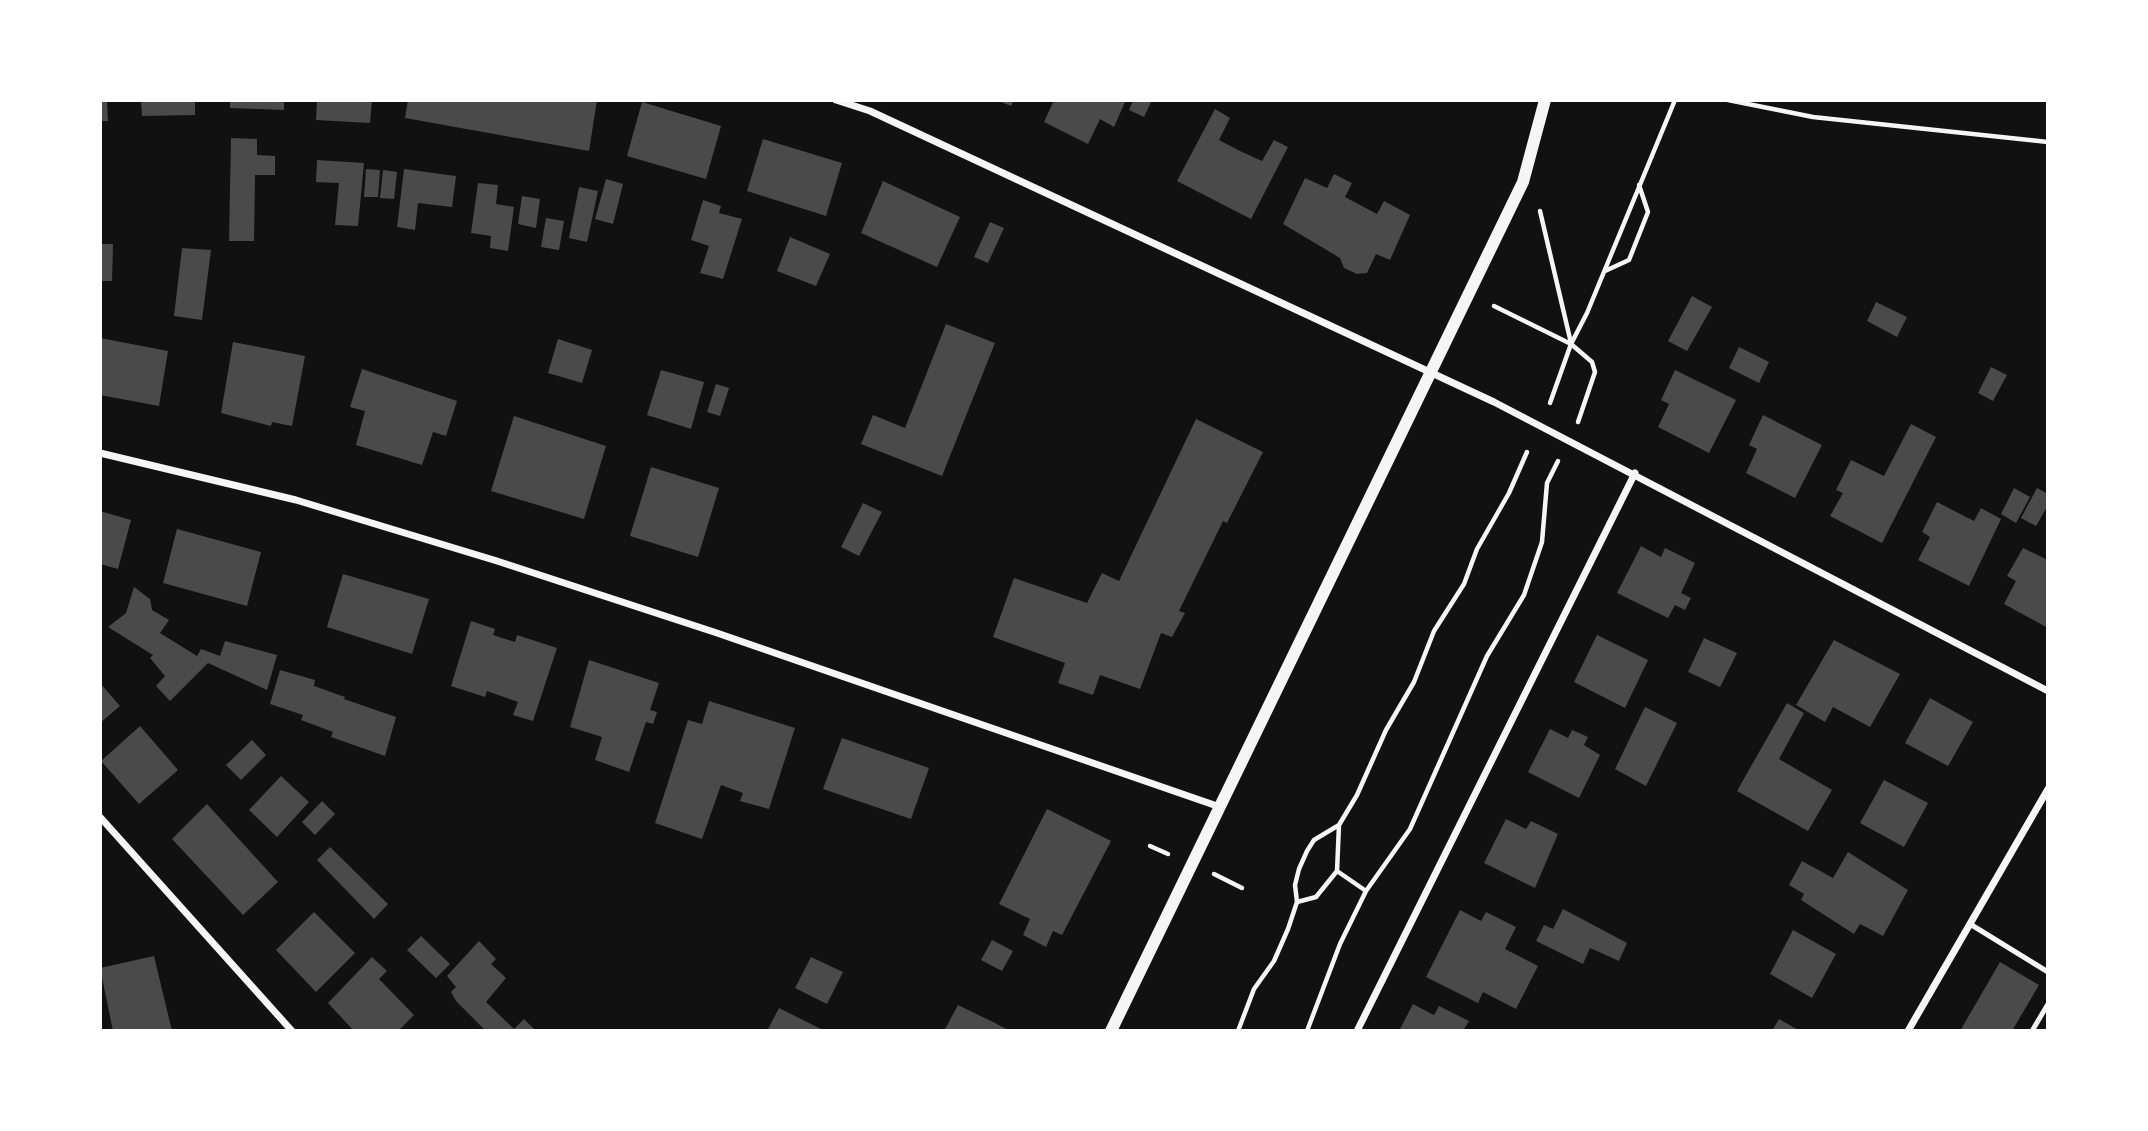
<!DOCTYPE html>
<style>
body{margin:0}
#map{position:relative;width:2148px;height:1131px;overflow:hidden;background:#111;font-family:"IBM Plex Sans",sans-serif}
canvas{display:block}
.frame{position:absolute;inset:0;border:102px solid #fff;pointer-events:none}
</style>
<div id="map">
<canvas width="2148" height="1131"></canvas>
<div class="frame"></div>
</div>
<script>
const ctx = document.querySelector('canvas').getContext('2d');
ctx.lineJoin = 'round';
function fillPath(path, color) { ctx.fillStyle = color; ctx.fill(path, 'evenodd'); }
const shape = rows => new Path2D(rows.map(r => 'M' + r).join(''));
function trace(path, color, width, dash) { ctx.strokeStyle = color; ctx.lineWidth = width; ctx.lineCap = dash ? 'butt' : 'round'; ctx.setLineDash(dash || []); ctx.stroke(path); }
fillPath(shape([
 [100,100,107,100,108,121,100,121],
 [141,100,195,100,195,115,142,116],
 [230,100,284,100,284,110,230,108],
 [317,100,372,100,370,123,316,120],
 [408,100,597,100,589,151,405,118],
 [996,100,1014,100,1011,106],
 [1054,100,1121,100,1125,102,1114,127,1100,119,1088,144,1044,122],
 [1133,100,1152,100,1144,117,1129,110],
 [642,102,721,126,706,179,627,156],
 [1215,109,1230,118,1219,140,1240,151,1262,161,1274,140,1288,147,1251,219,1177,181],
 [231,138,257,139,257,155,275,156,275,175,255,175,254,241,229,241],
 [763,139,842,163,826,216,747,191],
 [317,160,364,163,358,226,335,225,339,183,316,182],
 [366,169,380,170,378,197,364,197],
 [404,169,456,176,452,207,418,203,415,230,397,227],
 [383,170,397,172,394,199,380,198],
 [1334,174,1352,183,1345,197,1377,214,1384,201,1410,215,1390,260,1376,254,1367,273,1357,274,1344,268,1340,258,1283,224,1305,178,1327,188],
 [606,179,623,184,613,224,595,219],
 [883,181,960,217,937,267,861,233],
 [478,183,498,185,496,204,514,207,508,251,490,248,491,236,471,233],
 [579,187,598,191,587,242,569,238],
 [522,196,540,199,536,228,518,224],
 [703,200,721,206,719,213,742,219,723,279,700,273,709,246,691,240],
 [546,218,564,221,559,250,541,247],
 [990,222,1004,228,988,263,974,257],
 [790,237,830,254,816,286,777,271],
 [100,244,113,244,112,281,100,281],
 [182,248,211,250,202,320,174,316],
 [1692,296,1712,307,1687,351,1668,341],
 [1876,302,1907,317,1897,337,1867,321],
 [946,324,995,343,942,476,861,444,873,415,905,428],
 [100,338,168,351,159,406,100,395],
 [558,339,592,350,582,383,548,373],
 [233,342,305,356,292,426,272,422,271,426,221,413],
 [1739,347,1769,362,1759,383,1729,368],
 [1991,367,2007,375,1993,401,1978,393],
 [362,369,457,401,446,436,433,432,422,465,356,445,365,411,350,407],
 [661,370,704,382,691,429,647,415],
 [1675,370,1736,400,1709,453,1658,427,1669,404,1661,400],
 [716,384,729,388,720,416,707,412],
 [1763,415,1822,445,1795,498,1746,473,1757,449,1749,445],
 [514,416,606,446,584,519,491,491],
 [1196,419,1263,452,1227,523,1223,521,1179,611,1185,613,1172,637,1161,633,1140,689,1100,675,1093,695,1058,683,1065,663,993,637,1014,578,1087,603,1102,573,1119,581],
 [1911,424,1936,437,1882,543,1830,516,1843,493,1836,490,1851,460,1884,476],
 [651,467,719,488,698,557,630,536],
 [2014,488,2030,497,2016,523,2001,514],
 [2037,488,2048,494,2048,505,2036,526,2021,518],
 [1937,502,1974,521,1981,508,2001,519,1969,586,1918,560,1930,537,1922,532],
 [863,503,882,512,859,556,841,547],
 [100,511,131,520,118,569,100,564],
 [177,529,261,552,247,606,163,583],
 [1641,546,1661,557,1665,548,1695,563,1681,593,1691,598,1685,610,1675,605,1668,618,1617,593],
 [2023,548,2048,560,2048,628,2004,604,2016,581,2007,576],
 [343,574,429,599,412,654,327,627],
 [134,587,150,599,152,610,169,620,160,633,197,656,201,649,220,656,225,641,277,655,267,690,208,663,170,701,156,686,165,676,150,658,153,655,108,627,126,613],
 [471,621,495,629,493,635,515,642,517,635,557,648,533,721,513,715,518,702,487,691,485,697,451,686],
 [1597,635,1648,660,1625,708,1574,682],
 [1704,638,1737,653,1720,687,1688,672],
 [1834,640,1900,674,1870,727,1833,707,1825,722,1796,705],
 [589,660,659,683,650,710,657,712,653,724,646,722,629,772,595,760,602,737,570,727],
 [280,670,315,680,314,686,345,697,344,699,396,717,385,756,331,737,333,732,301,720,303,715,270,704],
 [100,683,120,706,100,723],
 [1930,698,1973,722,1948,766,1905,743],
 [709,701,795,728,769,809,740,801,743,793,721,785,702,839,655,823,688,720,702,724],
 [1787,703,1804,713,1779,759,1832,790,1808,831,1737,791],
 [1645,707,1677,723,1646,786,1615,769],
 [140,726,178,770,139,804,101,761],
 [1550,729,1568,738,1572,730,1588,737,1584,745,1600,755,1579,798,1528,772],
 [842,738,929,768,911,819,823,789],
 [252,740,266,755,241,780,226,765],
 [281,776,309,802,277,837,249,810],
 [1884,780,1928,803,1904,847,1860,823],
 [322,801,335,814,315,835,302,822],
 [207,804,278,882,243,915,172,839],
 [1047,809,1111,841,1062,935,1053,931,1046,947,1023,935,1030,919,999,904],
 [1506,819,1526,829,1531,821,1558,834,1535,888,1484,863],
 [330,847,388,904,374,919,317,860],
 [1848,852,1908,890,1883,936,1860,924,1854,934,1801,900,1804,894,1789,885,1802,861,1833,878],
 [1563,909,1627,943,1619,961,1590,948,1583,964,1536,941,1544,925,1553,929],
 [1460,910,1481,921,1486,912,1516,927,1505,949,1538,966,1516,1009,1483,992,1478,1003,1426,977],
 [314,912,355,953,316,992,276,950],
 [1793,930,1836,954,1812,998,1770,974],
 [421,936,450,964,436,978,407,950],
 [992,940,1013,951,1002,971,981,960],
 [479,941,496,959,491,964,506,978,486,1002,514,1029,524,1019,536,1031,486,1031,456,1001,451,992,456,987,447,976],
 [154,956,172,1031,113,1031,100,968],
 [372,957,387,971,379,979,414,1015,398,1031,354,1031,328,1003],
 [811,957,843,972,827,1004,795,988],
 [2000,962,2039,985,2012,1031,1960,1031],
 [1413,1004,1434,1015,1439,1006,1469,1021,1463,1031,1399,1031],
 [958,1005,995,1023,1010,1031,944,1031],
 [779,1008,825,1031,767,1031],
 [1779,1019,1800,1031,1772,1031]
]), '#4a4a4a');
trace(shape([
 [1728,100,1813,117,2048,142],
 [1540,211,1571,343],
 [1605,271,1629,260,1648,212,1639,185],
 [1494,306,1571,344,1592,362,1595,372,1578,422],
 [1550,403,1571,344,1587,313,1675,100],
 [1150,846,1168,854],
 [1337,871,1366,891],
 [1214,874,1242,888],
 [1297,902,1316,897,1337,871,1339,825],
 [1238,1031,1254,989,1274,961,1288,929,1297,902,1295,885,1299,869,1307,851,1314,840,1339,825,1357,795,1386,730,1414,682,1434,631,1464,584,1477,549,1509,493,1527,452],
 [1307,1031,1340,944,1366,891,1410,829,1487,656,1524,595,1542,542,1547,483,1558,461]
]), '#f5f5f5', 4.5);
trace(shape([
 [1970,924,2048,972],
 [2032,1031,2048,1004]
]), '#f5f5f5', 5);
trace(shape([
 [836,100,870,111,1494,402,2048,691],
 [100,453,296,500,497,561,717,633,1220,807],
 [100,817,292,1031],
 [1357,1031,1635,473],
 [1908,1031,2048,789]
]), '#f5f5f5', 7);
trace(shape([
 [1111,1031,1523,182,1545,100]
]), '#f5f5f5', 12);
</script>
